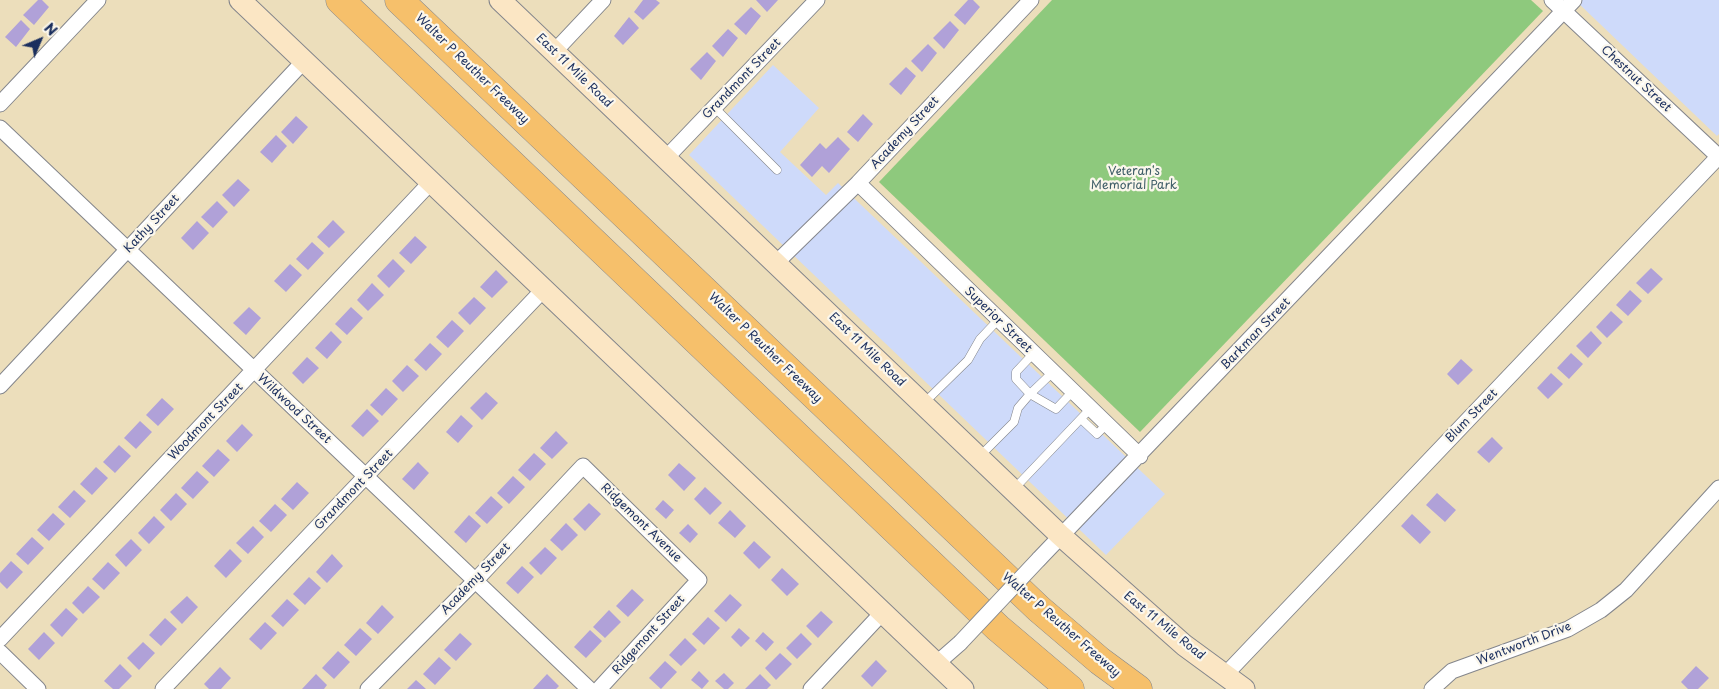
<!DOCTYPE html>
<style>
body{margin:0}
#map{position:relative;width:1719px;height:689px;overflow:hidden;background:#ecdebb;font-family:"Playpen Sans",sans-serif}
canvas{display:block}
.north{position:absolute;left:15px;top:15px;width:50px;height:50px;-webkit-text-stroke:4px #fbf7ec;paint-order:stroke;rotate:45deg;font-size:14px;font-weight:700;line-height:20px;text-align:center;color:#1b2f5e}
.north::after{content:'';display:block;margin:auto;width:18px;height:22px;background:#1b2f5e;clip-path:polygon(50% 0,100% 100%,50% 72%,0 100%)}
</style>
<div id="map">
<canvas width="1719" height="689"></canvas>
<div class="north">N</div>
</div>
<script>
const ctx = document.querySelector('canvas').getContext('2d');
ctx.lineJoin = 'round';
function fillPath(path, color) { ctx.fillStyle = color; ctx.fill(path, 'evenodd'); }
const shape = rows => new Path2D(rows.map(r => 'M' + r).join(''));
function trace(path, color, width, dash) { ctx.strokeStyle = color; ctx.lineWidth = width; ctx.lineCap = dash ? 'butt' : 'round'; ctx.setLineDash(dash || []); ctx.stroke(path); }
function label(font, color, halo, rows, align = 'center') {
  ctx.font = font + ' "Playpen Sans",sans-serif'; ctx.lineWidth = 4.5; ctx.setLineDash([]); ctx.textBaseline = 'middle'; ctx.strokeStyle = halo; ctx.fillStyle = color; for (const [text, x, y, turn = 0] of rows) {
    ctx.save(); ctx.translate(x, y); ctx.rotate((+turn || 0) * Math.PI / 180); ctx.textAlign = isNaN(turn) ? turn : align; if (halo) ctx.strokeText(text, 0, 0); ctx.fillText(text, 0, 0); ctx.restore();
  }
}
fillPath(shape([
 [1575,0,1719,0,1719,134,1717,136],
 [773,65,819,108,780,152,826,195,838,183,1165,494,1106,555,689,155]
]), '#cedafa');
fillPath(shape([
 [1052,0,1531,0,1543,11,1140,432,879,182]
]), '#8ec97d');
fillPath(shape([
 [38,0,42,0,49,7,34,25,23,15],
 [643,0,656,0,660,3,643,20,634,12],
 [756,0,778,0,767,12],
 [968,0,973,0,980,7,965,25,954,15],
 [751,7,761,16,746,35,734,24],
 [629,17,639,28,623,45,614,36],
 [21,20,30,29,16,47,5,37],
 [950,21,959,30,944,49,933,38],
 [728,29,738,38,723,57,712,46],
 [928,44,937,53,922,72,911,61],
 [707,52,716,61,701,80,690,69],
 [906,67,916,76,901,95,889,84],
 [863,114,873,124,858,142,847,132],
 [296,116,308,127,293,144,281,132],
 [276,135,287,146,272,163,260,152],
 [838,137,850,149,829,173,822,166,812,177,800,165,820,143,826,149],
 [238,179,250,190,234,207,222,195],
 [217,201,228,212,213,228,201,217],
 [333,220,345,232,329,248,317,237],
 [197,221,209,233,193,250,181,238],
 [415,236,427,247,411,264,399,253],
 [312,242,324,253,308,270,296,259],
 [393,259,405,271,389,288,377,276],
 [290,264,302,275,286,292,274,281],
 [1651,268,1663,279,1648,294,1636,283],
 [496,270,508,282,492,298,480,287],
 [372,283,384,295,368,311,357,300],
 [1630,290,1642,301,1628,316,1616,305],
 [474,297,486,308,470,325,458,313],
 [249,307,261,318,246,335,233,323],
 [351,307,363,318,347,335,335,324],
 [1611,311,1623,322,1607,338,1596,327],
 [452,320,464,331,448,348,436,337],
 [331,331,342,342,327,359,315,348],
 [1591,331,1602,343,1588,358,1576,346],
 [430,343,442,354,426,371,414,360],
 [1571,353,1583,364,1569,379,1557,368],
 [307,357,319,368,303,384,292,373],
 [1461,359,1473,370,1458,385,1447,374],
 [407,365,419,376,403,392,392,381],
 [1551,373,1563,384,1548,399,1537,388],
 [386,388,398,399,382,416,370,405],
 [486,392,498,403,482,420,470,408],
 [162,398,174,409,158,426,146,415],
 [367,409,379,421,363,437,351,426],
 [461,415,473,426,458,443,446,432],
 [140,421,152,432,136,449,124,438],
 [242,424,253,435,237,452,226,441],
 [556,431,568,443,552,459,540,448],
 [1492,437,1503,448,1489,463,1477,452],
 [119,445,131,456,115,473,103,462],
 [218,449,230,460,214,477,202,466],
 [534,453,546,464,530,481,518,470],
 [418,462,429,473,414,490,402,479],
 [679,463,696,478,684,491,668,475],
 [96,467,108,478,92,495,80,484],
 [197,471,209,482,193,499,181,488],
 [513,476,525,487,509,504,497,493],
 [297,482,309,493,293,510,281,499],
 [705,487,722,503,710,515,694,499],
 [74,490,86,501,70,518,58,507],
 [176,493,187,504,171,521,160,510],
 [1437,493,1456,510,1445,522,1426,505],
 [491,496,503,507,487,524,475,513],
 [663,500,674,510,666,519,655,509],
 [589,503,601,514,585,531,573,519],
 [275,504,287,515,271,532,259,521],
 [730,510,746,526,735,538,718,523],
 [53,513,65,524,49,541,37,530],
 [1412,514,1431,532,1420,544,1401,526],
 [469,515,481,526,466,543,454,532],
 [154,516,165,527,149,544,138,533],
 [566,523,578,535,562,551,550,540],
 [688,524,698,534,690,543,679,533],
 [253,526,264,537,248,554,236,543],
 [32,537,44,548,28,565,16,554],
 [131,539,142,550,126,567,115,555],
 [754,541,771,557,759,569,743,553],
 [545,547,557,558,541,575,529,563],
 [230,549,242,561,226,578,214,566],
 [332,554,343,566,327,583,316,572],
 [11,561,23,572,7,589,0,582,0,573],
 [108,562,120,573,104,590,92,579],
 [522,566,534,577,518,594,506,583],
 [782,568,799,584,787,596,771,580],
 [309,577,321,588,305,605,293,594],
 [88,586,100,597,83,614,72,603],
 [632,589,644,600,628,617,616,606],
 [730,594,742,605,726,622,714,611],
 [187,596,198,607,182,624,170,612],
 [287,599,299,610,283,627,271,616],
 [382,605,394,617,378,634,366,623],
 [66,608,78,619,62,637,50,625],
 [609,610,621,622,605,638,593,627],
 [821,611,833,622,818,638,806,626],
 [708,617,720,628,704,645,692,634],
 [165,618,177,629,161,646,149,635],
 [265,622,277,633,261,650,249,639],
 [360,628,372,639,356,656,344,645],
 [739,628,750,638,741,647,731,637],
 [590,630,602,641,586,658,574,647],
 [44,632,55,643,39,660,28,649],
 [763,632,774,642,766,651,755,641],
 [460,633,472,644,456,661,444,650],
 [801,633,812,644,797,659,786,648],
 [685,638,697,650,681,666,669,655],
 [143,642,155,653,139,670,127,658],
 [338,651,350,662,334,679,322,668],
 [780,653,792,664,776,680,765,668],
 [439,657,451,668,435,685,423,674],
 [876,660,887,671,872,687,861,676],
 [665,661,677,672,661,689,649,678],
 [120,664,132,676,119,689,113,689,104,681],
 [1696,666,1709,678,1698,689,1688,689,1681,682],
 [220,667,231,678,221,689,209,689,204,684],
 [699,671,709,681,702,689,691,680],
 [724,673,734,683,728,689,724,689,715,681],
 [316,674,327,685,324,689,302,689],
 [547,674,559,686,556,689,533,689],
 [760,674,771,685,767,689,745,689],
 [416,680,426,689,407,689]
]), '#b0a1d8');
const service = shape([
 [715,108,777,170],
 [1033,354,1016,372,1016,379,1030,394,1053,372],
 [924,403,968,360,980,339,998,320],
 [1081,419,1097,434,1107,424],
 [980,456,1014,422,1018,408,1030,394,1056,409,1073,391],
 [1014,489,1091,408]
]);
const minor = shape([
 [1552,0,1719,157],
 [554,52,603,0],
 [0,104,98,0],
 [0,128,589,689],
 [666,158,817,0],
 [858,183,1140,456],
 [776,263,858,183,1031,0],
 [0,386,304,61],
 [1039,559,1574,0],
 [0,639,431,182],
 [0,652,38,689],
 [936,664,960,643],
 [1225,675,1719,156],
 [163,689,543,290],
 [368,689,475,581,583,466,699,580,599,689],
 [811,689,883,612],
 [1432,689,1452,671,1568,629,1601,610,1626,590,1719,488]
]);
const secondary = shape([
 [240,0,963,689],
 [500,0,1060,535,1184,645,1244,689]
]);
const motorway = shape([
 [340,0,998,628,1070,689],
 [399,0,1039,609,1100,661,1138,689]
]);
trace(service, '#84868c', 9);
trace(minor, '#84868c', 17);
trace(secondary, '#84868c', 23);
trace(motorway, '#84868c', 29);
trace(service, '#fff', 8);
trace(minor, '#fff', 15);
trace(secondary, '#fbe6c4', 21);
trace(motorway, '#f6c06b', 28);
const minorBridge = shape([
 [960,643,1039,559]
]);
trace(minorBridge, '#84868c', 17, []);
trace(minorBridge, '#fff', 15);
label('12px', '#1b2f5e', '#fbf7ec', [
 ["Walter P Reuther Freeway",472,69,44],
 ["East 11 Mile Road",574,71,44],
 ["Grandmont Street",742,79,-46],
 ["Chestnut Street",1636,79,43],
 ["Academy Street",905,133,-47],
 ["Kathy Street",152,224,-47],
 ["Superior Street",998,320,44],
 ["Barkman Street",1256,334,-46],
 ["Walter P Reuther Freeway",765,348,44],
 ["East 11 Mile Road",867,350,44],
 ["Wildwood Street",294,409,43],
 ["Blum Street",1472,416,-46],
 ["Woodmont Street",206,422,-46],
 ["Grandmont Street",354,490,-46],
 ["Ridgemont Avenue",641,523,44],
 ["Academy Street",476,579,-46],
 ["Walter P Reuther Freeway",1061,625,41],
 ["East 11 Mile Road",1164,626,39],
 ["Ridgemont Street",649,635,-48],
 ["Wentworth Drive",1524,644,-21]
]);
label('12px', '#3e5d67', '#fbf7ec', [
 ["Veteran's",1134,172],
 ["Memorial Park",1134,186]
]);
</script>
